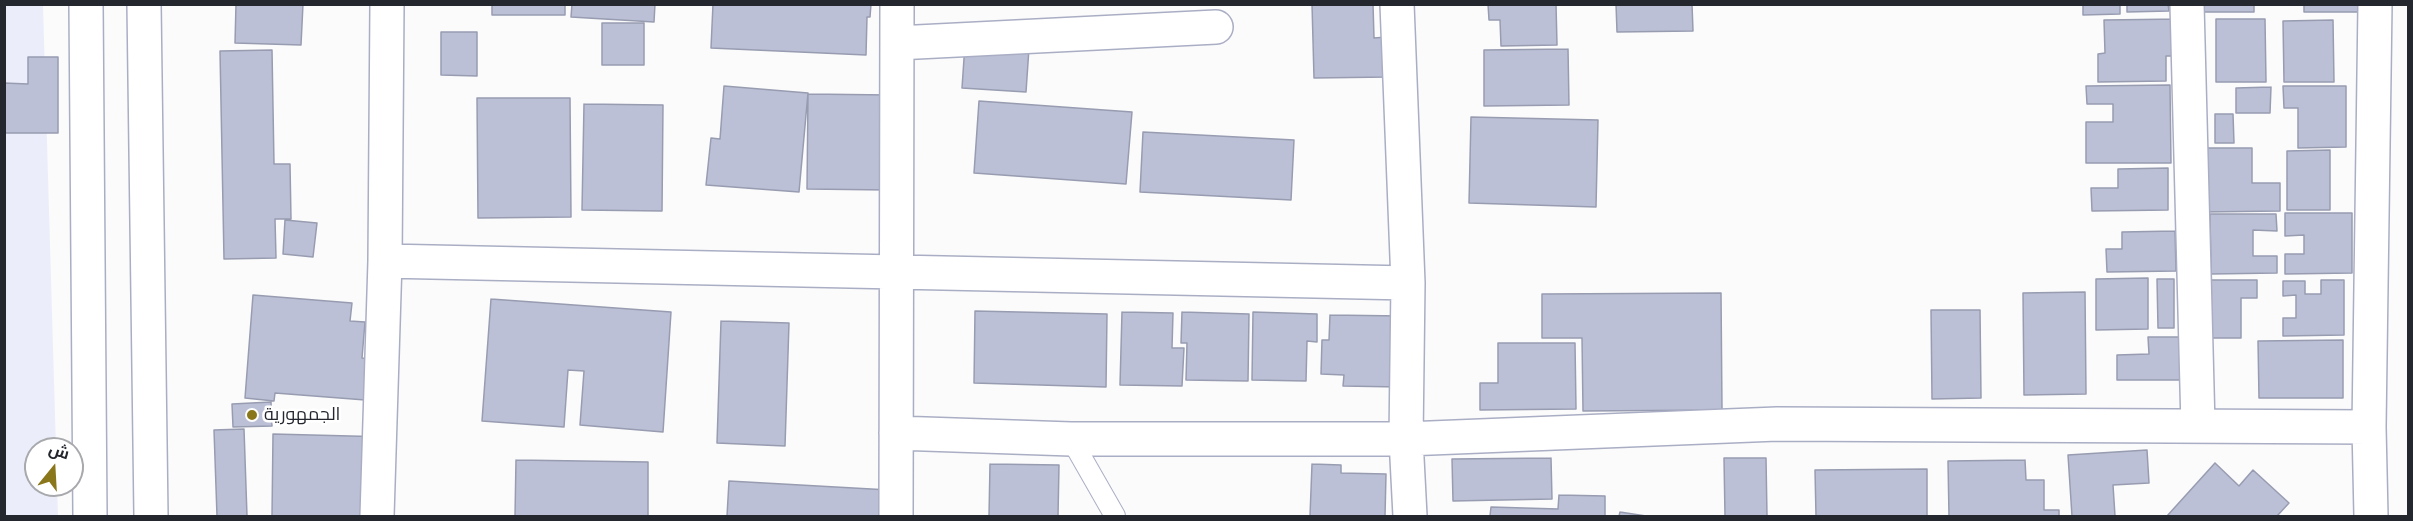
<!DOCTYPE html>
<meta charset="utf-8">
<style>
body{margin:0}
#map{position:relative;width:2413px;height:521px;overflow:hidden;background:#fbfbfb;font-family:Signika,Cairo,sans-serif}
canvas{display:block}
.frame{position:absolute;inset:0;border:6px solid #25272f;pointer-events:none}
.north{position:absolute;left:24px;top:437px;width:60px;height:60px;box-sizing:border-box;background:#fff;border:2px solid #a8a9ac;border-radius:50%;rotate:18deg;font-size:16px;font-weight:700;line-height:24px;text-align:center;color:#25272f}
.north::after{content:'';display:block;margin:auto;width:21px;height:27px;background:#8a771b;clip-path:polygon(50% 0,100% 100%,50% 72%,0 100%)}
</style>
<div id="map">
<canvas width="2413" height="521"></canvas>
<div class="frame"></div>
<div class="north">ش</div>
</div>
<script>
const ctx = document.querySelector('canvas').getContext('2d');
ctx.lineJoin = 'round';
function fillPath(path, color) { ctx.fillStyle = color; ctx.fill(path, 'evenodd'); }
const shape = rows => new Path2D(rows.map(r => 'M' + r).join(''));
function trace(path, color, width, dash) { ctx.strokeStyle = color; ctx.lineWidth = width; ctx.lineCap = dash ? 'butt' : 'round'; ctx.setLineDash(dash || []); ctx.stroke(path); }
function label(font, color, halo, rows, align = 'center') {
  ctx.font = font + ' Signika,Cairo,sans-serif'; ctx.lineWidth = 5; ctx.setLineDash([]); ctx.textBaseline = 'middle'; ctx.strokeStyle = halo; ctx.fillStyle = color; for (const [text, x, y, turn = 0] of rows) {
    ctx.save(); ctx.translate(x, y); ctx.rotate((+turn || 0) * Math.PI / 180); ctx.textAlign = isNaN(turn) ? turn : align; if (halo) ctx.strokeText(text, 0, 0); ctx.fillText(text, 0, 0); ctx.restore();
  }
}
fillPath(shape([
 [4,5,43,5,56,449,36,449,36,485,57,485,58,516,5,516]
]), '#ebeefa');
const building = shape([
 [236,4,303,4,301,45,235,43,236,4],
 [492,4,565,4,565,15,492,15,492,4],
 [572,4,655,4,654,22,571,17,572,4],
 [713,4,871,4,870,17,867,17,866,55,711,48,713,4],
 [1312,4,1373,4,1374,38,1387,37,1388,77,1314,78,1312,4],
 [1488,4,1556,4,1557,45,1501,46,1500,20,1489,20,1488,4],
 [1616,4,1692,4,1693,31,1617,32,1616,4],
 [2083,4,2120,4,2120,14,2083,15,2083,4],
 [2127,4,2168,4,2169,11,2127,12,2127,4],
 [2200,4,2254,4,2254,12,2200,12,2200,4],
 [2304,4,2362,4,2362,12,2304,12,2304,4],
 [2180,19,2181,56,2166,56,2166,81,2098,82,2098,54,2105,53,2104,20,2180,19],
 [2216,19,2265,19,2266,82,2216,82,2216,19],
 [2333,20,2334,82,2284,82,2283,21,2333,20],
 [602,23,644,23,644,65,602,65,602,23],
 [441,32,477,32,477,76,441,75,441,32],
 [965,44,1029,48,1026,92,962,88,965,44],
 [1568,49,1569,105,1484,106,1484,50,1568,49],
 [272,50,274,164,290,164,291,219,275,219,276,258,224,259,220,51,272,50],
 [28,57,58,57,58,133,4,133,4,83,28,84,28,57],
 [2170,85,2171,163,2086,163,2086,122,2113,122,2113,104,2087,104,2086,86,2170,85],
 [724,86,808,93,799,192,706,185,711,138,720,139,724,86],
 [2283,86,2346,86,2346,147,2298,148,2298,108,2284,108,2283,86],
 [2271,87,2270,113,2236,113,2236,88,2271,87],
 [808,94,889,95,888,190,807,189,808,94],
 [477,98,570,98,571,217,478,218,477,98],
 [979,101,1132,112,1126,184,974,173,979,101],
 [584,104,663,105,662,211,582,210,584,104],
 [2215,114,2233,114,2234,143,2215,143,2215,114],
 [1471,117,1598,120,1596,207,1469,203,1471,117],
 [1143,132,1294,140,1291,200,1140,192,1143,132],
 [2202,148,2252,148,2252,183,2280,183,2280,211,2203,212,2202,148],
 [2330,150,2330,210,2287,210,2287,151,2330,150],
 [2168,168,2168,210,2092,211,2091,188,2118,188,2118,169,2168,168],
 [2285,213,2352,213,2352,273,2285,274,2285,254,2304,254,2304,235,2285,236,2285,213],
 [2210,214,2276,214,2277,231,2253,230,2253,256,2277,256,2277,273,2211,274,2210,214],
 [285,220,317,223,313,257,283,254,285,220],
 [2175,231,2176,271,2107,272,2106,249,2122,249,2122,232,2175,231],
 [2148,278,2148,329,2096,330,2096,279,2148,278],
 [2157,279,2174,279,2174,328,2158,328,2157,279],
 [2202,280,2257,280,2257,298,2241,298,2241,338,2203,338,2202,280],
 [2321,280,2344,280,2344,335,2283,336,2283,318,2296,318,2296,295,2283,296,2283,281,2305,281,2305,294,2321,294,2321,280],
 [2085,292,2086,394,2024,395,2023,293,2085,292],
 [1721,293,1722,410,1583,411,1582,338,1542,338,1542,294,1721,293],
 [253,295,352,303,350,321,365,322,362,358,395,360,391,402,275,393,274,401,245,398,253,295],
 [491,299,671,312,663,432,580,425,584,371,568,370,564,427,482,421,491,299],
 [1931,310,1980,310,1981,398,1932,399,1931,310],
 [975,311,1107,314,1106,387,974,383,975,311],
 [1122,312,1173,313,1172,348,1184,348,1182,386,1120,385,1122,312],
 [1182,312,1249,314,1248,381,1186,380,1187,343,1181,343,1182,312],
 [1253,312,1317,314,1317,342,1307,341,1306,381,1252,380,1253,312],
 [1330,315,1401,316,1399,387,1343,386,1344,375,1321,374,1322,340,1329,340,1330,315],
 [721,321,789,323,785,446,717,443,721,321],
 [2148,337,2185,337,2186,380,2117,380,2117,355,2149,354,2148,337],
 [2343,340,2343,398,2259,398,2258,341,2343,340],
 [1498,343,1575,343,1576,409,1480,410,1480,383,1498,383,1498,343],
 [271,402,272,426,233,427,232,404,271,402],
 [244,429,247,516,217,516,214,430,244,429],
 [273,434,389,437,388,516,272,516,273,434],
 [2147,450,2149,483,2113,485,2115,516,2072,516,2068,455,2147,450],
 [1551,458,1552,499,1453,501,1452,459,1551,458],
 [1724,458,1766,458,1767,516,1725,516,1724,458],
 [516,460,648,462,648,516,515,516,516,460],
 [2025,460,2026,480,2044,480,2044,510,2059,510,2059,516,1949,516,1948,461,2025,460],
 [2215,463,2239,486,2253,470,2289,503,2277,516,2167,516,2215,463],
 [990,464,1059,465,1058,516,989,516,990,464],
 [1312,464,1341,465,1341,473,1386,474,1385,516,1310,516,1312,464],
 [1927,469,1927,516,1816,516,1815,470,1927,469],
 [729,481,889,490,887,516,727,516,729,481],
 [1559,495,1605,496,1605,516,1490,516,1491,507,1558,509,1559,495],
 [1620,512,1646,516,1619,516,1620,512]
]);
fillPath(building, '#bbc0d6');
trace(building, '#989cb1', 1.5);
const lane = shape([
 [1071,439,1115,516]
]);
const street = shape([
 [1397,4,1408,283,1406,439,1410,516],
 [2187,4,2198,426],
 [897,43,1216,27],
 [385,261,1408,283],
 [896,433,1071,439,1406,439,1777,424,2369,427],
 [377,516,385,261,387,4],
 [896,516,897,4],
 [2371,516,2369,427,2375,4]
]);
const secondary = shape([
 [86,4,90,516],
 [144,4,151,516]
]);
trace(lane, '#aaaec4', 22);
trace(street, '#aaaec4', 36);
trace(secondary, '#aaaec4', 36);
trace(lane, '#fff', 20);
trace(street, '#fff', 33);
trace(secondary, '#fff', 33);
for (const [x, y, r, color] of [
 [252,415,6,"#8a771b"]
]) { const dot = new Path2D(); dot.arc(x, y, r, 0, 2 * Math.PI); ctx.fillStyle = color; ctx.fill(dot); trace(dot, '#fff', 2); }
label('18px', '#25272f', '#fff', [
 ["الجمهورية",264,415]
], 'left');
</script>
